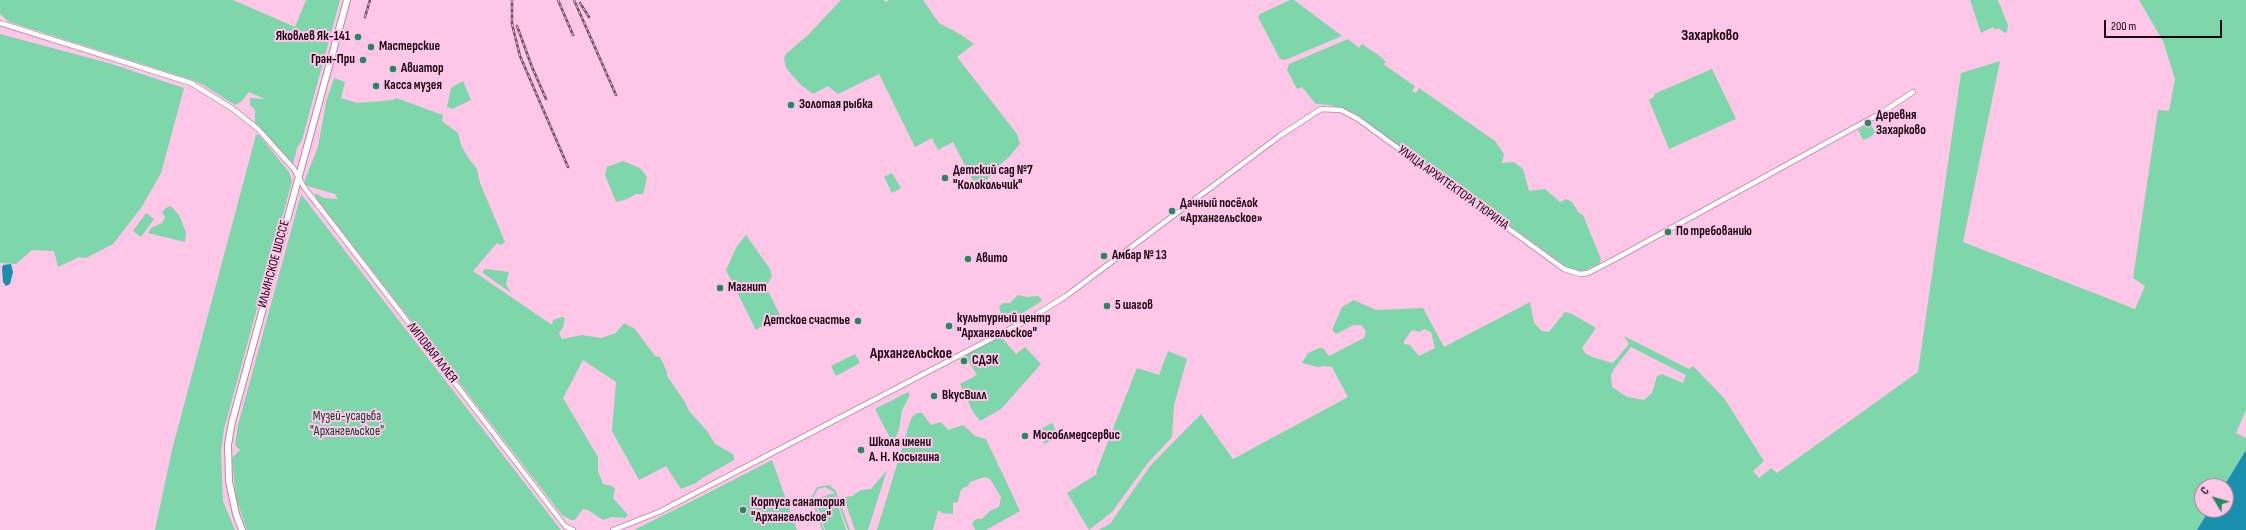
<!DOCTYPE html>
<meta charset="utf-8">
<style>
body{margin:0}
#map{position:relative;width:2246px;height:530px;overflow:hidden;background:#fec7e8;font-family:"Sofia Sans Condensed",sans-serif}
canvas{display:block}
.north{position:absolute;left:2194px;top:478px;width:40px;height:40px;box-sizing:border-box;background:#fec7e8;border:1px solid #a27992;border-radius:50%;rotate:308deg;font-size:11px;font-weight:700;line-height:16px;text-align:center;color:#180411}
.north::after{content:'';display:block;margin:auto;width:14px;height:18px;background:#278760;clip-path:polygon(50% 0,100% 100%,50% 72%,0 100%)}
.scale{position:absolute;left:2104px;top:20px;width:118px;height:18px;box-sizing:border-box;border:2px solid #180411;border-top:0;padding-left:5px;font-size:12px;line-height:14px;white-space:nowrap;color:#180411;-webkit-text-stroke:3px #fec7e8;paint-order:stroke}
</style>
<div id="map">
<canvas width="2246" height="530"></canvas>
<div class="north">С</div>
<div class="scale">200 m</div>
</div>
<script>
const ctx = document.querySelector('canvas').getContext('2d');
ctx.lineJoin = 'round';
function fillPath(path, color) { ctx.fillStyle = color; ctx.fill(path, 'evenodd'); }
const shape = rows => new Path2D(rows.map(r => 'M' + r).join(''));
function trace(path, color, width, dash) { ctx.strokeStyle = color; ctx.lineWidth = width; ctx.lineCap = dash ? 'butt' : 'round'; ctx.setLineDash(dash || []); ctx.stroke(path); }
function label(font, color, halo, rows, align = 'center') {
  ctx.font = font + ' "Sofia Sans Condensed",sans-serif'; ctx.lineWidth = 4; ctx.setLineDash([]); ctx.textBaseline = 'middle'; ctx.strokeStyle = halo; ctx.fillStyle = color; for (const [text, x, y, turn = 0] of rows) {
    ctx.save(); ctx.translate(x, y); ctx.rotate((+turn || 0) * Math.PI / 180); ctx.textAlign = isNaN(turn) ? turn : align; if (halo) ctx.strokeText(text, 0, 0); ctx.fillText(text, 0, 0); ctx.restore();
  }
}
fillPath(shape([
 [0,0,233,0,295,27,306,0,340,0,302,140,297,148,293,164,255,124,255,110,250,105,250,98,265,99,249,92,241,102,235,105,202,84,189,79,9,22,0,14],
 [841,0,884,0,886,2,889,0,923,0,939,23,960,34,974,44,957,57,1017,134,1020,144,1008,158,996,168,978,191,953,142,938,150,932,138,915,147,879,74,838,94,828,86,813,94,801,85,786,68,784,58,787,53,808,35],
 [1290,0,1294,0,1342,36,1285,60,1280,59,1258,17,1260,14],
 [1970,0,1998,0,2008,25,2007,32,2005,33,1998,28,1995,30,1993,27,1981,33],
 [2139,0,2246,0,2246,410,2236,433,2246,438,2246,450,2224,486,2202,486,2202,510,2209,510,2197,530,1098,530,1110,524,1150,466,1201,414,1233,459,1348,397,1332,367,1324,366,1318,367,1302,363,1308,353,1319,348,1323,348,1329,356,1364,338,1366,331,1361,325,1354,325,1336,334,1332,330,1342,307,1354,300,1376,310,1423,308,1444,347,1530,302,1534,323,1542,331,1549,332,1565,312,1572,314,1596,328,1582,348,1585,353,1592,357,1613,363,1629,344,1624,336,1689,369,1693,366,1724,398,1764,461,1753,471,1759,478,1771,468,1777,473,1918,372,1961,73,2000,61,1963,242,2135,309,2145,286,2133,278,2158,110,2169,111,2175,79,2163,41],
 [1424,329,1431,332,1435,348,1419,356,1410,345,1404,344,1404,341,1412,330,1419,332],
 [1631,347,1686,375,1683,383,1662,374,1657,376,1652,393,1644,400,1627,397,1612,387,1611,375,1614,369],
 [0,34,112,64,184,88,161,173,141,208,113,244,86,258,79,257,58,267,54,251,32,250,16,264,0,263],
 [1348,39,1359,48,1362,44,1381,57,1386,62,1383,64,1415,86,1412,91,1416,93,1419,88,1495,141,1504,154,1502,163,1514,162,1523,169,1529,191,1545,189,1560,202,1566,199,1572,202,1579,213,1583,215,1601,259,1599,264,1581,272,1571,270,1354,113,1330,105,1316,104,1302,87,1297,89,1287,70,1289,64],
 [1712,69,1736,119,1669,149,1649,100,1655,96,1654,94],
 [334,78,345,82,341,98,357,103,393,100,396,98,443,115,442,121,458,133,461,145,467,156,477,169,480,183,505,242,501,245,497,243,473,271,552,325,553,320,562,317,565,318,563,327,559,333,562,339,582,335,601,338,616,333,624,323,635,329,655,356,660,357,667,372,667,376,685,402,689,411,708,432,715,444,733,454,734,460,704,477,696,483,681,489,666,466,639,480,612,431,616,382,583,360,563,398,598,457,598,471,603,484,612,486,615,489,613,498,628,515,625,518,612,517,603,520,588,510,583,509,575,520,571,520,562,515,316,198,315,193,324,198,338,199,335,194,304,185,306,177,318,147,326,102],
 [463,81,471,100,452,109,447,107,451,88],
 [1870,123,1875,132,1872,136,1863,140,1858,130],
 [256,135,259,135,289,172,292,181,224,429,221,452,223,501,235,530,155,530,172,450],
 [623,161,640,168,647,177,645,187,643,194,636,194,627,199,616,202,605,175,607,167],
 [892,173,901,188,892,193,884,177],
 [301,194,561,530,247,530,236,498,232,458,240,450,235,445,238,425],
 [171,206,179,215,186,233,185,242,148,233,151,228,162,223,165,217,162,212,166,208],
 [146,213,154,219,141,237,133,231],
 [746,235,770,269,772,276,766,287,780,315,780,319,772,320,756,330,726,270,737,246],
 [486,269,509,272,506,284,511,293,483,273,483,270],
 [1018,295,1027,297,1039,296,1042,301,1006,323,1003,322,999,306,1004,303,1010,303],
 [1001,337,1016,354,1025,347,1041,364,1001,409,980,421,973,412,960,384,977,375,966,357,968,353],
 [1168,351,1187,359,1174,405,1172,437,1147,464,1112,512,1089,530,1067,493,1097,474,1096,472,1137,368,1159,375],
 [855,354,860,363,836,376,831,366],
 [908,392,910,395,902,410,899,430,892,446,890,445,890,438,875,409],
 [917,413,922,413,931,425,941,422,948,430,963,425,975,436,986,439,1020,511,986,530,975,530,972,523,976,519,982,519,990,511,999,507,1001,497,990,479,985,477,970,482,968,486,963,488,960,492,958,502,953,503,953,514,942,513,938,510,933,530,877,530,908,428,912,417],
 [1052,423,1059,436,1045,444,1037,431],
 [772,460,797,530,634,530,700,497],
 [887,470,868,530,855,530,846,504,845,497,852,496,861,490,871,489],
 [829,485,836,491,850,530,848,530,834,492,825,487,818,489,813,498,824,530,822,530,811,498,817,487],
 [834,493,846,530,825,530,815,499]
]), '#7ed6ab');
fillPath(shape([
 [11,264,13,272,10,284,6,286,3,282,2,268,3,265],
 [2246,450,2246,530,2197,530,2209,510,2226,510,2226,486,2224,486]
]), '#198fae');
const minor = shape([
 [0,23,191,83,233,109,258,129,294,169,304,187,565,526,573,530],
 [613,530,659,512,1031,318,1066,296,1281,135,1321,109,1341,110,1358,119,1564,269,1580,274,1588,273,1615,259,1881,113,1913,92]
]);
const major = shape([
 [242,530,236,514,229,481,228,445,232,422,347,0]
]);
trace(minor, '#bf80a7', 6);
trace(major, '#bf80a7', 8);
trace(minor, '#fff', 4.5);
trace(major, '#fff', 6);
const rail = shape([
 [512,0,512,24,520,56,568,167],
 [558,0,573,35],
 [574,0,616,95],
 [580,3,589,17],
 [365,17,370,0],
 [517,26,532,67,546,99]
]);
trace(rail, '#725065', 2.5);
trace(rail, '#fec7e8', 1, [3]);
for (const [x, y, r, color] of [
 [358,37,4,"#278760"],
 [371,47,4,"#278760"],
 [363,60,4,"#278760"],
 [393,69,4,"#278760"],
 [376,86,4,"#278760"],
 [791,105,4,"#278760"],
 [1868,123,4,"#278760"],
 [945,178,4,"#278760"],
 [1172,211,4,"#278760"],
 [1668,232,4,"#278760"],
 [1104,256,4,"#278760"],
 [968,259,4,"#278760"],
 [720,288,4,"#278760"],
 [1107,306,4,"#278760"],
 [858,321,4,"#278760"],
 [949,326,4,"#278760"],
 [964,361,4,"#278760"],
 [934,396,4,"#278760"],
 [1025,436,4,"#278760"],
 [861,450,4,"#278760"],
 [743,510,4,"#278760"]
]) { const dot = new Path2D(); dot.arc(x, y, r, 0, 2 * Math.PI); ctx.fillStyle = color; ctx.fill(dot); trace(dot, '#fec7e8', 1.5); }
label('bold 13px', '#180411', '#fec7e8', [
 ["Яковлев Як-141",350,37,"right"],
 ["Мастерские",379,47],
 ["Гран-При",355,60,"right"],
 ["Авиатор",401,69],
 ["Касса музея",384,86],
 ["Золотая рыбка",799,105],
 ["Деревня",1876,116],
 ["Захарково",1876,131],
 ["Детский сад №7",953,171],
 ["\"Колокольчик\"",953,186],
 ["Дачный посёлок",1180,204],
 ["«Архангельское»",1180,219],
 ["По требованию",1676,232],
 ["Амбар № 13",1112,256],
 ["Авито",976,259],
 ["Магнит",728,288],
 ["5 шагов",1115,306],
 ["культурный центр",957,319],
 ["\"Архангельское\"",957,334],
 ["Детское счастье",850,321,"right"],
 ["СДЭК",972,361],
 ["ВкусВилл",942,396],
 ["Мособлмедсервис",1033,436],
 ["Школа имени",869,443],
 ["А. Н. Косыгина",869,458],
 ["Корпуса санатория",751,503],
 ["\"Архангельское\"",751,518]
], 'left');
label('13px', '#180411', '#fec7e8', [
 ["УЛИЦА АРХИТЕКТОРА ТЮРИНА",1453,188,36],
 ["ИЛЬИНСКОЕ ШОССЕ",274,264,-75],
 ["ЛИПОВАЯ АЛЛЕЯ",432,353,52]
]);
label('13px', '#0c402b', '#fec7e8', [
 ["Музей-усадьба",347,417],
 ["\"Архангельское\"",347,432]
]);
label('bold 15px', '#180411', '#fec7e8', [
 ["Захарково",1710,36],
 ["Архангельское",911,354]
]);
</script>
